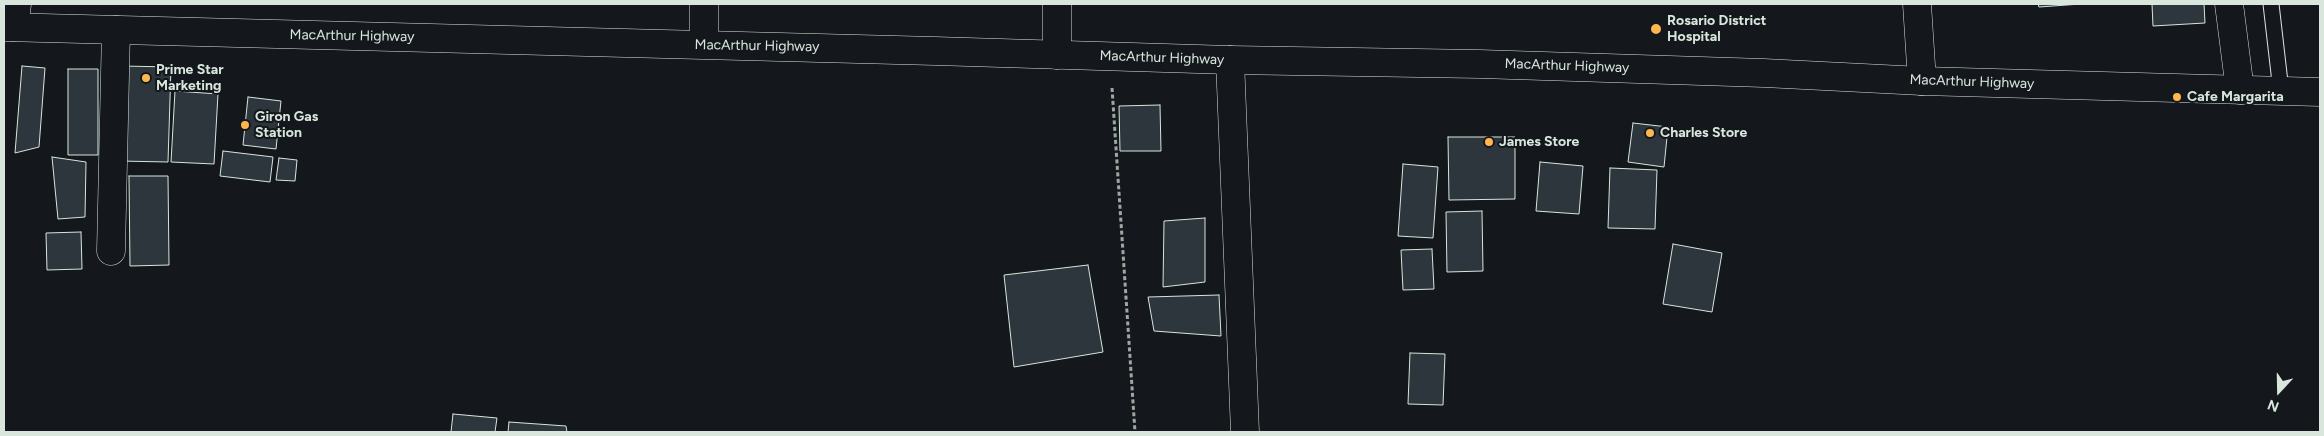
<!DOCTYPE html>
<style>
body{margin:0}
#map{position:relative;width:2324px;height:436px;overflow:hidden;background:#14181c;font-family:Figtree,sans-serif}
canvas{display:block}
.frame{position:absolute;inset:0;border:5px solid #d8e6dc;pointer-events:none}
.north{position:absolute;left:2254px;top:366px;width:50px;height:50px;-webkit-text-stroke:4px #14181c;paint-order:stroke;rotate:201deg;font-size:14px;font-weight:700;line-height:20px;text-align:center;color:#d8e6dc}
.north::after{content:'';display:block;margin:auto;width:18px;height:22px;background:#d8e6dc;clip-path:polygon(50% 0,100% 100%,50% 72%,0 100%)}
</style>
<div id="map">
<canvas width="2324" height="436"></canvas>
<div class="frame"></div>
<div class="north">N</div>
</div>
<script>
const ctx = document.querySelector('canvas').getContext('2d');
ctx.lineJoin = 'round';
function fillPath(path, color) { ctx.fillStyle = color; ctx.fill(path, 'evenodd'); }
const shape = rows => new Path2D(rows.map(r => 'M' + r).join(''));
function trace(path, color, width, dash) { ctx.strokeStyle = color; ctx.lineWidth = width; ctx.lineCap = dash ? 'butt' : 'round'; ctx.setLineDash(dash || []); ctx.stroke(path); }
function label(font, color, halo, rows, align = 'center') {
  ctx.font = font + ' Figtree,sans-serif'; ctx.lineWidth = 4; ctx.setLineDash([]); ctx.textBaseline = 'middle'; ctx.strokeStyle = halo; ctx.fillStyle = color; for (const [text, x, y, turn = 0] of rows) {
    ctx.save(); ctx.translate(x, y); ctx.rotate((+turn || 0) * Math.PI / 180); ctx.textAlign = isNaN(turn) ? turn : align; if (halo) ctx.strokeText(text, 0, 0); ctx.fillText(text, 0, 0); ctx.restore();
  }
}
const building = shape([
 [2038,4,2081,4,2039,7,2038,4],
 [2152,4,2204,4,2205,23,2153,26,2152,4],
 [22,66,45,68,39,147,15,153,22,66],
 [122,66,171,67,168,162,119,161,122,66],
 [68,69,98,69,98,155,68,155,68,69],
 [175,91,218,94,214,164,171,162,175,91],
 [248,97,281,101,276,149,243,145,248,97],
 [1160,105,1161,151,1120,151,1119,106,1160,105],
 [1633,123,1668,127,1664,167,1628,162,1633,123],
 [1448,137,1515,137,1515,199,1449,200,1448,137],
 [223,151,273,157,270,182,220,176,223,151],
 [52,157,86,162,85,217,58,219,52,157],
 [279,158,297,160,295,181,276,180,279,158],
 [1540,162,1583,166,1579,214,1536,211,1540,162],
 [1403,164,1438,167,1433,238,1398,236,1403,164],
 [1610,168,1657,170,1655,229,1608,228,1610,168],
 [129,176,168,176,169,265,130,266,129,176],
 [1482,211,1483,271,1447,272,1446,212,1482,211],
 [1205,218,1205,282,1163,287,1164,221,1205,218],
 [81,232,82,269,47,270,46,233,81,232],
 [1673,244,1722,253,1712,312,1663,304,1673,244],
 [1432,249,1434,289,1403,290,1401,250,1432,249],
 [1088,265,1103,352,1014,367,1004,275,1088,265],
 [1219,295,1221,336,1154,331,1148,297,1219,295],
 [1410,353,1445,354,1443,405,1408,404,1410,353],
 [453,414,497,418,495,432,451,432,453,414],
 [509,422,566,426,567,432,508,432,509,422]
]);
fillPath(building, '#2c363c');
trace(building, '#d8e6dc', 1);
const lane = shape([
 [2271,4,2281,91]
]);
const street = shape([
 [1057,4,1057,55],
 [1917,4,1922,81],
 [2229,4,2240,90],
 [14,27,17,4],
 [704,44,704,4],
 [1230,60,1245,432],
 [111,251,116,30]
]);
const highway = shape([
 [4,27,935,51,1230,60,1480,64,1764,73,1922,81,2320,92]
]);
trace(lane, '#d8e6dc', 17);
trace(street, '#d8e6dc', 29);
trace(highway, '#d8e6dc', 29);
trace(shape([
 [1112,88,1135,432]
]), '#9da8a2', 3, [4, 2.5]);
trace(lane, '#14181c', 15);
trace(street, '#14181c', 28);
trace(highway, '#14181c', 28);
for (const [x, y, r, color] of [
 [1656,29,6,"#ffb74d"],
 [146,78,5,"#ffb74d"],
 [2177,97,5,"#ffb74d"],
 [245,125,5,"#ffb74d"],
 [1650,133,5,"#ffb74d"],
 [1489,142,5,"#ffb74d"]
]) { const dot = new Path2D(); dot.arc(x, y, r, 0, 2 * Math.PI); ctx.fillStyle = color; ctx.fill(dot); trace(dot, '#14181c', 2); }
label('bold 14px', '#d8e6dc', '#14181c', [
 ["Rosario District",1667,21],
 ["Hospital",1667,37],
 ["Prime Star",156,70],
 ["Marketing",156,86],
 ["Cafe Margarita",2187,97],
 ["Giron Gas",255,117],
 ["Station",255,133],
 ["Charles Store",1660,133],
 ["James Store",1499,142]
], 'left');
label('14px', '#d8e6dc', '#14181c', [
 ["MacArthur Highway",352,36,1],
 ["MacArthur Highway",757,46,1],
 ["MacArthur Highway",1162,58,2],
 ["MacArthur Highway",1567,66,2],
 ["MacArthur Highway",1972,82,2]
]);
</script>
